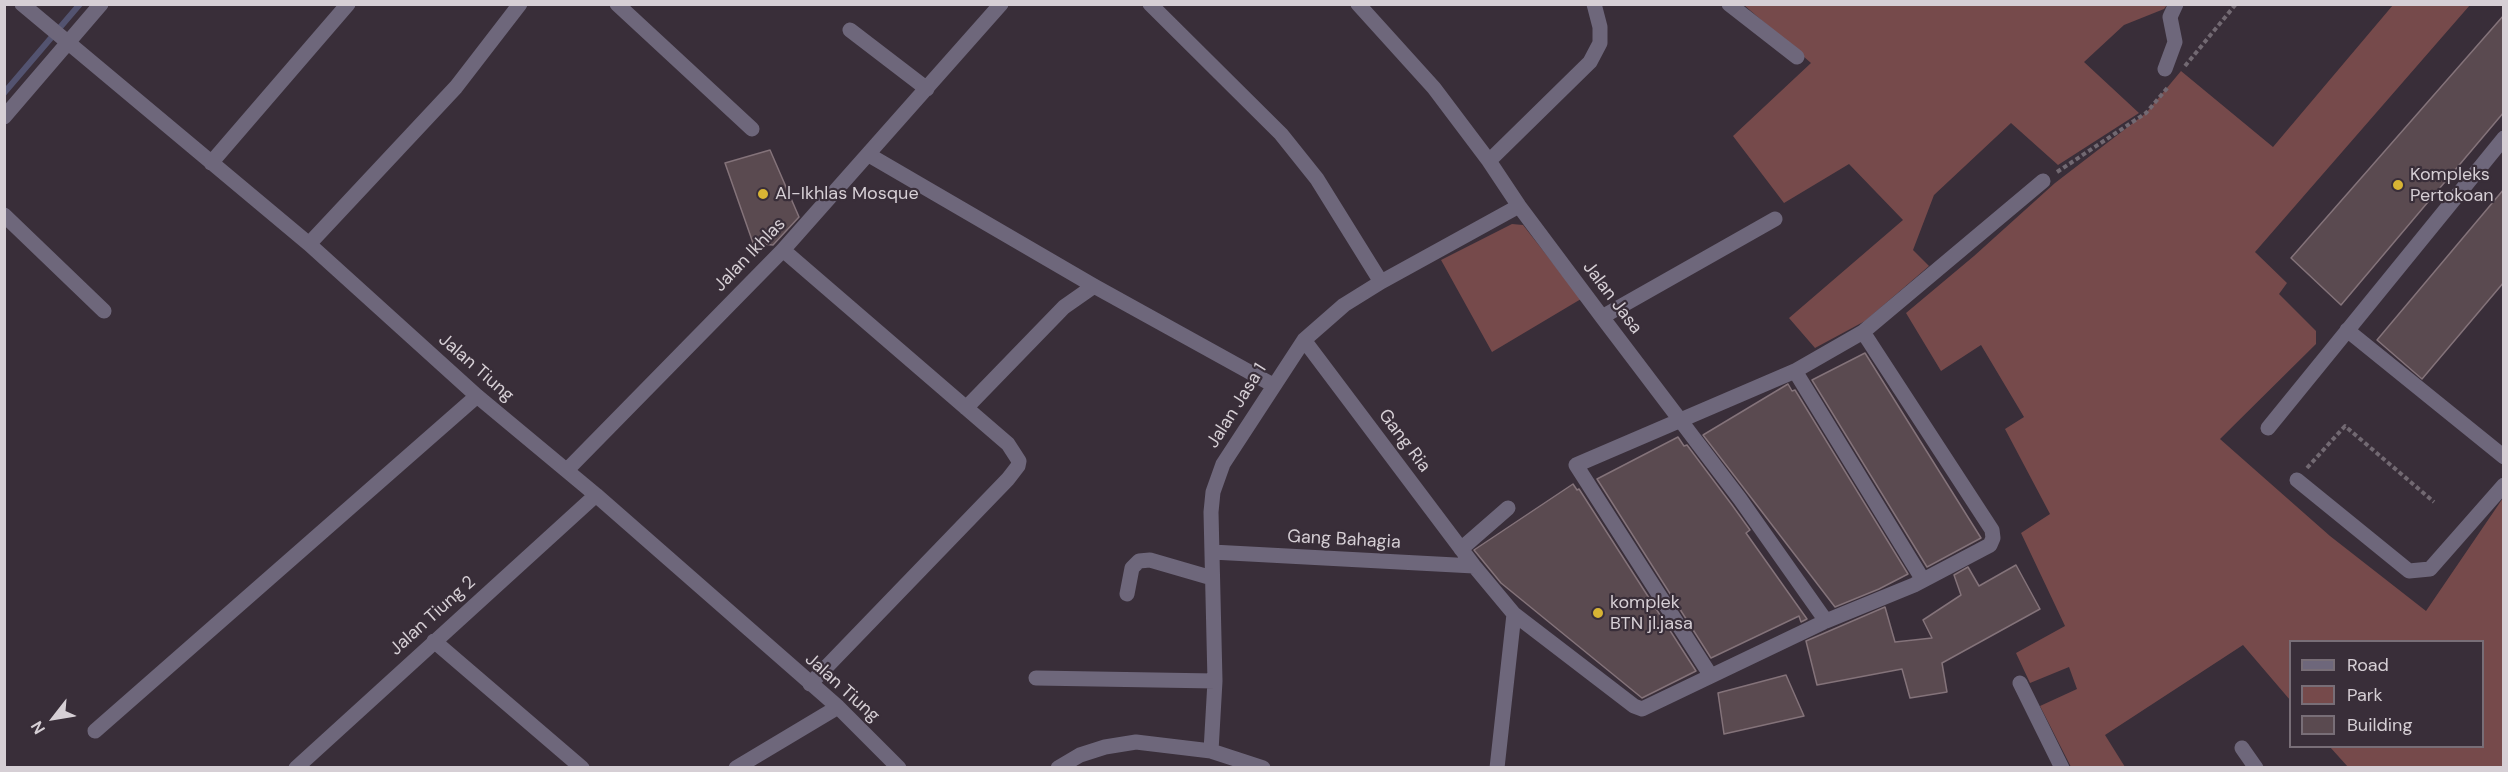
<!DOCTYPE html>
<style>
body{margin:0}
#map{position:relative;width:2508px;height:772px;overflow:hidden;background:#392e39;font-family:"DM Sans",sans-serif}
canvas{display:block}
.frame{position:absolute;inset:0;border:6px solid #d6cfd5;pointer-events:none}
.legend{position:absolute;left:2289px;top:640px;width:195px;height:108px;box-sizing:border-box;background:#392e39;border:2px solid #786e77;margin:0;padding:8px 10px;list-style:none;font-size:18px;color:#d6cfd5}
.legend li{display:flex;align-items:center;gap:12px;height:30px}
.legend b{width:30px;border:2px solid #786e77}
.north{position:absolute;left:24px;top:688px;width:60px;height:60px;-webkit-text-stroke:4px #392e39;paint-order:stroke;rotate:239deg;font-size:16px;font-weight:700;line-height:24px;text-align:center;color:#d6cfd5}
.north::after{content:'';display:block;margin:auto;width:21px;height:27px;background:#d6cfd5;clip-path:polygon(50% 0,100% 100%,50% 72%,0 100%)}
</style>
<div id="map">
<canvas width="2508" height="772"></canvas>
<div class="frame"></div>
<ul class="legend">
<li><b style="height:8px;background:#6e677b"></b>Road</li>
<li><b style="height:16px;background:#764a4b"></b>Park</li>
<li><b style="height:16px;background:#5a4a50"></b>Building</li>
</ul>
<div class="north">N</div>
</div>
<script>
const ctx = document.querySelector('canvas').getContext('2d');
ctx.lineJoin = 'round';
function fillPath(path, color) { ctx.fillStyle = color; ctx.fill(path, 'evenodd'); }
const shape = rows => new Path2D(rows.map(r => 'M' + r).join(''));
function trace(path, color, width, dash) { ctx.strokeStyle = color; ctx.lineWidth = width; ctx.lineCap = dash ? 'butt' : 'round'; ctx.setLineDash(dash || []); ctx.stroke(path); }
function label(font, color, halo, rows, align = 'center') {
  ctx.font = font + ' "DM Sans",sans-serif'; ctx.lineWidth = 4.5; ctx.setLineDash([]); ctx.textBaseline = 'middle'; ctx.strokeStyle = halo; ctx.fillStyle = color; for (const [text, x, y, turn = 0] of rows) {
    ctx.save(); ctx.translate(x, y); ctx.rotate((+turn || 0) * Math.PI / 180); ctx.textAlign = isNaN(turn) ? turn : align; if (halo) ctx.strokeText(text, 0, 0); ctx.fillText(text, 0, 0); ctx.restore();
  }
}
fillPath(shape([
 [1744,5,2167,5,2164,9,2124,25,2084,62,2139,113,2058,165,2011,123,1934,195,1913,250,1929,266,1865,321,1815,348,1789,318,1903,220,1849,164,1784,203,1733,136,1811,63],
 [2393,5,2470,5,2255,252,2287,283,2279,294,2316,331,2316,344,2220,439,2330,536,2426,611,2503,498,2503,767,2348,767,2330,747,2482,746,2482,642,2290,642,2290,700,2243,645,2105,735,2125,767,2071,767,2040,706,2077,689,2069,667,2030,683,2016,653,2065,626,2021,533,2050,514,2005,429,2024,417,1981,345,1941,371,1906,313,1974,256,2055,183,2146,113,2181,71,2273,147],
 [1512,224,1523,225,1581,299,1492,352,1441,260]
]), '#764a4b');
trace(shape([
 [4,93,80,4]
]), '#535370', 6);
const building = shape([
 [2504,15,2504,112,2341,305,2291,258,2504,15],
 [770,150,799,217,773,245,753,243,725,163,770,150],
 [2504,189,2504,282,2422,379,2377,340,2504,189],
 [1865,353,1981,538,1927,567,1812,380,1865,353],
 [1788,384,1792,391,1795,390,1908,574,1879,589,1835,607,1703,435,1788,384],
 [1678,437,1684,446,1687,445,1732,505,1750,530,1746,533,1807,619,1801,622,1799,616,1711,658,1597,479,1678,437],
 [1573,484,1577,490,1579,489,1696,671,1642,698,1501,583,1474,550,1573,484],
 [2016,565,2040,609,1942,663,1947,692,1910,698,1902,669,1817,685,1806,641,1885,607,1895,642,1932,638,1923,620,1961,595,1954,575,1968,567,1979,586,2016,565],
 [1786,675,1804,716,1724,734,1718,693,1786,675]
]);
fillPath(building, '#5a4a50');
trace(building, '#84737a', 1.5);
trace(shape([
 [2185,66,2236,4],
 [2057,172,2146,113,2169,86],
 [2307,468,2345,426,2434,502]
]), '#726972', 4, [4.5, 3]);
trace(shape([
 [22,4,309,244,477,396,596,495,838,707,899,768],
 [617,4,752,129],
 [1150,4,1281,134,1317,179,1381,282],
 [1358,4,1434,88,1489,161,1519,206,1602,317,1740,499,1826,621],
 [1729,4,1797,57],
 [850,30,927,89],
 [2165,69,2175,42,2170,17,2176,4],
 [4,117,101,4],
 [869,155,1094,286,1273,385],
 [1489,161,1590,62,1600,43,1600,27,1594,4],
 [211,163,348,4],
 [4,215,104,311],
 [309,244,456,87,520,4],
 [783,250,1008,444,1019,461,1018,466,1008,479,810,684],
 [1602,317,1775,219],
 [2347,330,2504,457],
 [1304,340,1474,566,1514,614,1634,706,1642,709,1826,621,1914,585,1990,545,1993,538,1992,530,1863,332],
 [1795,371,1923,580],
 [966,408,1064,307,1094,286],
 [2268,428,2504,138],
 [567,470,783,250,1001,4],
 [2297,480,2409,571,2430,569,2504,485],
 [1461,549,1508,508],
 [1212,552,1474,566],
 [1127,594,1132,568,1139,561,1150,560,1212,578],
 [434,641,582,768],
 [1711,676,1576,465,1795,371,1863,332,2043,181],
 [1036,678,1215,681],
 [2020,683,2062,768],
 [95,731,477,396],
 [2242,748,2256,768],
 [1211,751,1215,681,1211,512,1213,492,1223,464,1304,340,1344,305,1381,282,1519,206],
 [296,768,596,495],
 [736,768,838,707],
 [1058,768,1080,755,1105,747,1136,742,1211,751,1263,768],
 [1497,768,1514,614]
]), '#6e677b', 15);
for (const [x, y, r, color] of [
 [2398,185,6,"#d8b434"],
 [763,194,6,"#d8b434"],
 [1598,613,6,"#d8b434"]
]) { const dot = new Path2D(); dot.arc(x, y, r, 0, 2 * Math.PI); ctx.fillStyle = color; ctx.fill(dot); trace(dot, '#392e39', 2); }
label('18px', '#d6cfd5', '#392e39', [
 ["Kompleks",2410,175],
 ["Pertokoan",2410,196],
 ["Al-Ikhlas Mosque",775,194],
 ["komplek",1610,603],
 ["BTN jl.jasa",1610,624]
], 'left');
label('18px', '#d6cfd5', '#392e39', [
 ["Jalan Ikhlas",750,255,-46],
 ["Jalan Jasa",1612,298,53],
 ["Jalan Tiung",476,368,41],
 ["Jalan Jasa 1",1237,406,-58],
 ["Gang Ria",1404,441,53],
 ["Gang Bahagia",1344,540,3],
 ["Jalan Tiung 2",433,616,-42],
 ["Jalan Tiung",842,688,42]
]);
</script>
